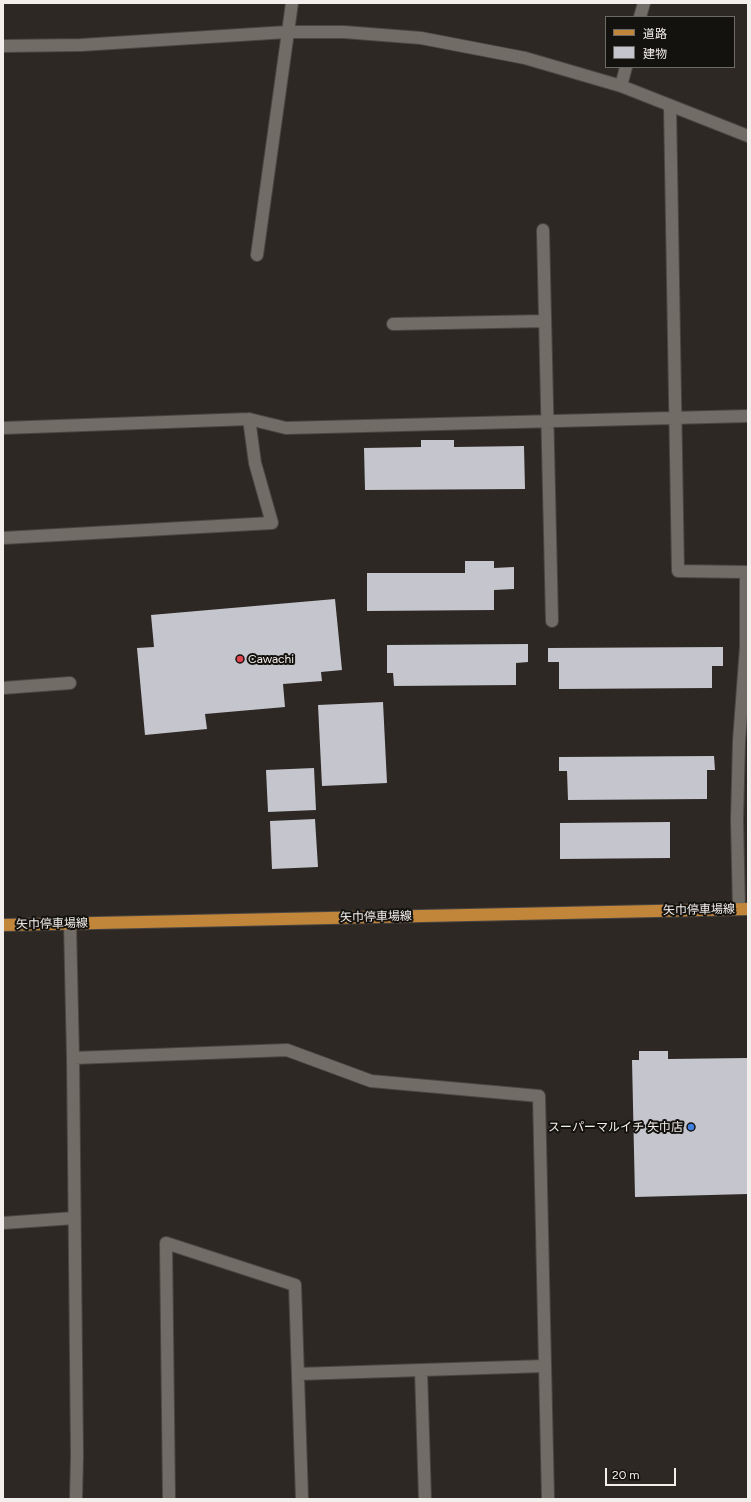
<!DOCTYPE html>
<meta charset="utf-8">
<style>
body{margin:0}
#map{position:relative;width:751px;height:1502px;overflow:hidden;background:#2d2824;font-family:Figtree,"Noto Sans JP",sans-serif}
canvas{display:block}
.frame{position:absolute;inset:0;border:4px solid #f2eeeb;pointer-events:none}
.legend{position:absolute;left:605px;top:16px;width:130px;height:52px;box-sizing:border-box;background:#14120f;border:1px solid #6d6a67;margin:0;padding:5px 7px;list-style:none;font-size:12px;color:#f2eeeb}
.legend li{display:flex;align-items:center;gap:8px;height:20px}
.legend b{width:20px;border:1px solid #6d6a67}
.scale{position:absolute;left:605px;top:1468px;width:71px;height:18px;box-sizing:border-box;border:2px solid #f2eeeb;border-top:0;padding-left:5px;font-size:12px;line-height:14px;white-space:nowrap;color:#f2eeeb;-webkit-text-stroke:3px #14120f;paint-order:stroke}
</style>
<div id="map">
<canvas width="751" height="1502"></canvas>
<div class="frame"></div>
<ul class="legend">
<li><b style="height:5px;background:#c2863a"></b>道路</li>
<li><b style="height:11px;background:#c5c5cd"></b>建物</li>
</ul>
<div class="scale">20 m</div>
</div>
<script>
const ctx = document.querySelector('canvas').getContext('2d');
ctx.lineJoin = 'round';
function fillPath(path, color) { ctx.fillStyle = color; ctx.fill(path, 'evenodd'); }
const shape = rows => new Path2D(rows.map(r => 'M' + r).join(''));
function trace(path, color, width, dash) { ctx.strokeStyle = color; ctx.lineWidth = width; ctx.lineCap = dash ? 'butt' : 'round'; ctx.setLineDash(dash || []); ctx.stroke(path); }
function label(font, color, halo, rows, align = 'center') {
  ctx.font = font + ' Figtree,"Noto Sans JP",sans-serif'; ctx.lineWidth = 4; ctx.setLineDash([]); ctx.textBaseline = 'middle'; ctx.strokeStyle = halo; ctx.fillStyle = color; for (const [text, x, y, turn = 0] of rows) {
    ctx.save(); ctx.translate(x, y); ctx.rotate((+turn || 0) * Math.PI / 180); ctx.textAlign = isNaN(turn) ? turn : align; if (halo) ctx.strokeText(text, 0, 0); ctx.fillText(text, 0, 0); ctx.restore();
  }
}
fillPath(shape([
 [421,440,454,440,454,447,524,446,525,489,365,490,364,448,421,447],
 [465,561,494,561,494,568,514,567,514,589,494,590,494,610,367,611,367,573,465,573],
 [335,599,342,670,321,672,322,681,283,684,285,707,205,714,207,729,145,735,137,648,154,647,151,615],
 [528,644,528,662,516,663,516,685,394,686,393,673,387,673,387,645],
 [723,647,723,666,712,666,712,688,559,689,559,662,548,662,548,648],
 [383,702,387,783,322,786,318,705],
 [714,756,715,770,707,770,707,799,568,800,567,771,559,771,559,757],
 [314,768,316,810,268,812,266,770],
 [315,819,318,867,272,869,270,821],
 [670,822,670,858,560,859,560,823],
 [639,1051,668,1051,668,1059,748,1058,748,1194,635,1197,632,1060,639,1060]
]), '#c5c5cd');
const minor = shape([
 [640,17,644,3],
 [3,46,81,45,287,32,344,32,421,38,525,58,621,86,748,136],
 [621,86,626,67],
 [670,106,678,571,746,572,746,647,739,741,737,820,739,909],
 [543,230,552,621],
 [257,255,292,3],
 [393,324,545,321],
 [3,428,249,419,286,428,748,416],
 [3,538,272,523,255,463,249,419],
 [3,688,70,683],
 [70,924,73,1058,77,1456,76,1499],
 [73,1058,287,1050,371,1081,539,1096,548,1499],
 [3,1223,74,1218],
 [421,1370,425,1499],
 [298,1374,545,1366],
 [169,1499,166,1243,295,1285,302,1499]
]);
const major = shape([
 [3,925,748,909]
]);
trace(minor, '#4b4642', 14);
trace(major, '#4b4642', 14);
trace(minor, '#726c66', 12);
trace(major, '#c2863a', 12);
for (const [x, y, r, color] of [
 [240,659,4,"#e0444e"],
 [691,1127,4,"#3f7fe0"]
]) { const dot = new Path2D(); dot.arc(x, y, r, 0, 2 * Math.PI); ctx.fillStyle = color; ctx.fill(dot); trace(dot, '#14120f', 1.5); }
label('12px', '#f2eeeb', '#14120f', [
 ["Cawachi",248,659],
 ["スーパーマルイチ 矢巾店",683,1127,"right"]
], 'left');
label('12px', '#f2eeeb', '#14120f', [
 ["矢巾停車場線",699,910,-1],
 ["矢巾停車場線",376,917,-1],
 ["矢巾停車場線",52,924,-1]
]);
</script>
